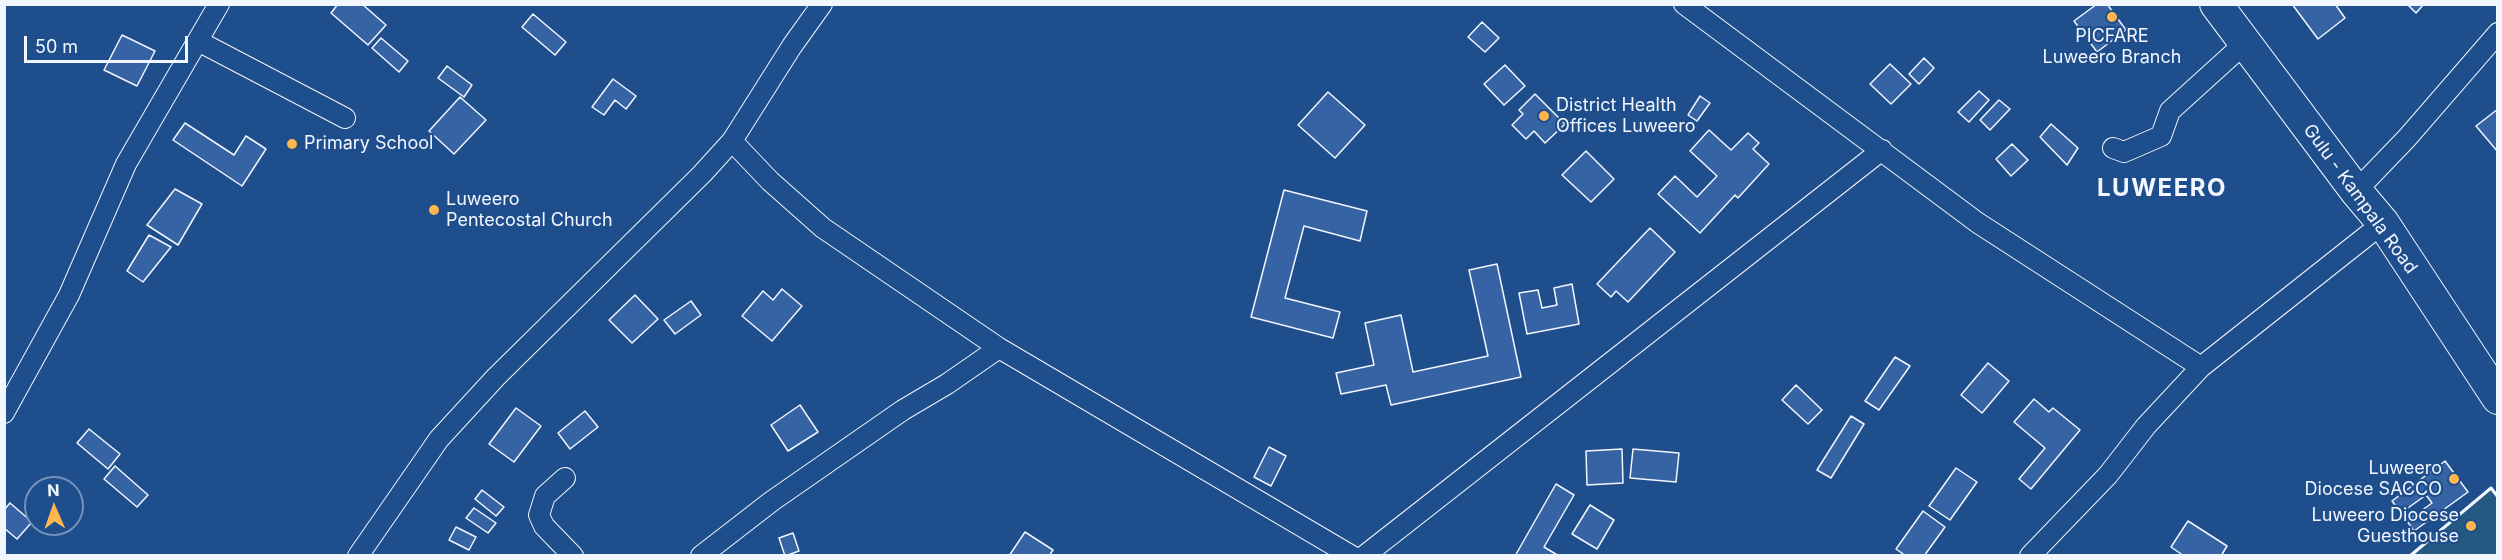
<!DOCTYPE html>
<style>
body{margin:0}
#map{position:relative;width:2502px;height:560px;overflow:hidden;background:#1f4e8c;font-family:Inter,sans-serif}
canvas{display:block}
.frame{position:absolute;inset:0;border:6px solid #f2f6ff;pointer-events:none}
.north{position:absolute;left:24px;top:476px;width:60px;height:60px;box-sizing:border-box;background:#1f4e8c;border:2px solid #7391ba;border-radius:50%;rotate:358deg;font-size:16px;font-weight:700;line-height:24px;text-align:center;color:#f2f6ff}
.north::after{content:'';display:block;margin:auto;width:21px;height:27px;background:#ffb74d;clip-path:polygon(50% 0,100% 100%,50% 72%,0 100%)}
.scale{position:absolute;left:24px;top:36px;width:164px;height:27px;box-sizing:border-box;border:3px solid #f2f6ff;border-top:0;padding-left:8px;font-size:18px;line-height:21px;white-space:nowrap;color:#f2f6ff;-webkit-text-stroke:4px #1f4e8c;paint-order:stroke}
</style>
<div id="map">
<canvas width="2502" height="560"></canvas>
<div class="frame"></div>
<div class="north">N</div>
<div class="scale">50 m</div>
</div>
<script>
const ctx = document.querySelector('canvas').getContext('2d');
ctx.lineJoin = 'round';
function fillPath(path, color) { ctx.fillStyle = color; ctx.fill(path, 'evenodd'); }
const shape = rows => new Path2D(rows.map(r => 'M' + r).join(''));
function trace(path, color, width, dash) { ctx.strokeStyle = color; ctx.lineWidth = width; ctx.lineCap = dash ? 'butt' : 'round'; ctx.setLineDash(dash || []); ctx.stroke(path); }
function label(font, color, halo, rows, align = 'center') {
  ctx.font = font + ' Inter,sans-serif'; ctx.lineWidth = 4.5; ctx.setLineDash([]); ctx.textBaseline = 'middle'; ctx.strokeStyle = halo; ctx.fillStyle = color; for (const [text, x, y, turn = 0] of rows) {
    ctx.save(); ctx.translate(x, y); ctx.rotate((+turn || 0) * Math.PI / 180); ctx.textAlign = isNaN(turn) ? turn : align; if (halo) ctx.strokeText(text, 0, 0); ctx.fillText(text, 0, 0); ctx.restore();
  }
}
const green = shape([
 [2491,488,2497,497,2497,555,2410,555,2491,488]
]);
fillPath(green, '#245a82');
trace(green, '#a8bbd7', 1.5);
const building = shape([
 [338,4,362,4,386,25,368,45,331,13,338,4],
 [2097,4,2107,4,2126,30,2097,52,2074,21,2097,4],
 [2292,4,2335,4,2345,18,2318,39,2292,4],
 [2407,4,2424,4,2416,13,2407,4],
 [533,14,566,42,555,55,522,27,533,14],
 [1482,22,1499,38,1485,52,1468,37,1482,22],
 [122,35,155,51,137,86,104,70,122,35],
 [381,38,408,61,399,72,372,48,381,38],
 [1924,58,1934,68,1919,84,1909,74,1924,58],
 [1890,64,1911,84,1891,104,1870,84,1890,64],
 [1505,65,1525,86,1504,105,1484,84,1505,65],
 [447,66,472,85,464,97,438,78,447,66],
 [613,79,636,96,626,109,615,100,604,115,592,107,613,79],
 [1979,91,1989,100,1969,122,1958,112,1979,91],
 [1328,92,1365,125,1335,158,1298,125,1328,92],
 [1535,94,1565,124,1545,143,1534,131,1526,139,1512,125,1523,114,1519,110,1535,94],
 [1700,96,1710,103,1697,121,1688,115,1700,96],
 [460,97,486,120,454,154,429,131,460,97],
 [1999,100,2010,109,1990,130,1980,120,1999,100],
 [2498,109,2498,152,2476,126,2498,109],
 [185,123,234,155,246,136,266,149,242,186,173,140,185,123],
 [2051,124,2078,148,2067,165,2040,137,2051,124],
 [1709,130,1731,150,1748,133,1759,143,1753,149,1769,164,1738,198,1735,195,1700,233,1658,194,1675,176,1697,197,1717,176,1690,151,1709,130],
 [2012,144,2028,160,2011,176,1996,159,2012,144],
 [1586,151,1614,179,1591,202,1562,175,1586,151],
 [175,189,202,204,178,245,147,225,175,189],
 [1284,190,1367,211,1360,241,1304,226,1285,298,1340,312,1333,338,1251,317,1284,190],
 [1650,228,1675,252,1628,302,1616,291,1611,297,1597,284,1650,228],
 [149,235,171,247,143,282,127,271,149,235],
 [1497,264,1521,377,1391,405,1386,385,1341,394,1336,373,1374,365,1365,323,1401,315,1413,372,1488,356,1469,270,1497,264],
 [1572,284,1579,324,1527,334,1519,293,1538,290,1542,308,1557,305,1554,288,1572,284],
 [782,289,802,306,772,341,742,316,763,291,773,300,782,289],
 [635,295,658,319,632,343,609,320,635,295],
 [691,301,701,315,675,334,664,320,691,301],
 [1895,357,1910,366,1879,410,1865,401,1895,357],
 [1988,363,2009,381,1982,413,1961,395,1988,363],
 [1796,385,1822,410,1808,424,1782,400,1796,385],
 [2034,399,2049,412,2053,408,2080,430,2031,489,2019,479,2045,448,2014,422,2034,399],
 [800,405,818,432,788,451,771,425,800,405],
 [516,408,541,426,514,462,489,444,516,408],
 [585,411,598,427,570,449,558,433,585,411],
 [1851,416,1864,424,1831,478,1817,470,1851,416],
 [89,429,120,454,108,469,77,443,89,429],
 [1269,447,1286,456,1271,486,1254,477,1269,447],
 [1622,449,1623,483,1587,485,1586,451,1622,449],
 [1633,449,1679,453,1676,482,1630,478,1633,449],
 [2445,461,2468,492,2414,531,2407,521,2432,503,2426,495,2401,513,2392,501,2445,461],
 [115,466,148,495,137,507,104,479,115,466],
 [1956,468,1977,482,1950,520,1929,506,1956,468],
 [1556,484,1574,495,1544,547,1559,556,1515,556,1556,484],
 [482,490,504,507,496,516,475,499,482,490],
 [10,503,32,522,17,539,4,528,4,510,10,503],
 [1590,505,1614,520,1597,549,1572,534,1590,505],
 [474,508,496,523,488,533,466,518,474,508],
 [1923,511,1945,527,1924,556,1906,556,1896,549,1923,511],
 [2188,521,2227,546,2221,556,2184,556,2171,547,2188,521],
 [456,527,476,537,469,550,449,540,456,527],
 [1025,532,1053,550,1049,556,1009,556,1025,532],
 [793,533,799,551,785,556,779,538,793,533]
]);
fillPath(building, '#3563a3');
trace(building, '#f2f6ff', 1.5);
const street = shape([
 [1684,4,1978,223,2201,367],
 [198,41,345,118],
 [732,141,770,181,823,228,999,348,1352,556],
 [2113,148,2124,152,2161,136,2170,111,2245,43],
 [2356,191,2407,138,2498,33],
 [4,413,69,295,126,164,219,4],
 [565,478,545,496,539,515,544,526,573,556],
 [358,556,439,439,496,377,702,174,732,141,792,46,822,4],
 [701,556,772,501,903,410,947,384,999,348],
 [1364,556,1882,150],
 [2030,556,2108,475,2146,426,2201,367,2383,223]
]);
const primary = shape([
 [2216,4,2356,191,2383,223,2498,398]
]);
trace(street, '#f2f6ff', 22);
trace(primary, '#f2f6ff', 34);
trace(street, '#1f4e8c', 20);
trace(primary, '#1f4e8c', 32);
trace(shape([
 [2410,556,2491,488,2498,497]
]), '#f2f6ff', 3);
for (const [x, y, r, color] of [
 [2112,17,6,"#ffb74d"],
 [1544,116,6,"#ffb74d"],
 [292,144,6,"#ffb74d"],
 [434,210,6,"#ffb74d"],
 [2454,479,6,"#ffb74d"],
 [2471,526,6,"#ffb74d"]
]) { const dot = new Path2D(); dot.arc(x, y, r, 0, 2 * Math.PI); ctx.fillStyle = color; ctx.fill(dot); trace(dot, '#1f4e8c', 2); }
label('18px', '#f2f6ff', '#1f4e8c', [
 ["PICFARE",2112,37,"center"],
 ["Luweero Branch",2112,58,"center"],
 ["District Health",1556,106],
 ["Offices Luweero",1556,127],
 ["Primary School",304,144],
 ["Luweero",446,200],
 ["Pentecostal Church",446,221],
 ["Luweero",2442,469,"right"],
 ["Diocese SACCO",2442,490,"right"],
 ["Luweero Diocese",2459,516,"right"],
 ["Guesthouse",2459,537,"right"]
], 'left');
label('18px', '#f2f6ff', '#1f4e8c', [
 ["Gulu - Kampala Road",2360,199,54]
]);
ctx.letterSpacing = '1.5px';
label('bold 24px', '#f2f6ff', '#1f4e8c', [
 ["LUWEERO",2162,189]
]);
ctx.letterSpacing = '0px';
</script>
